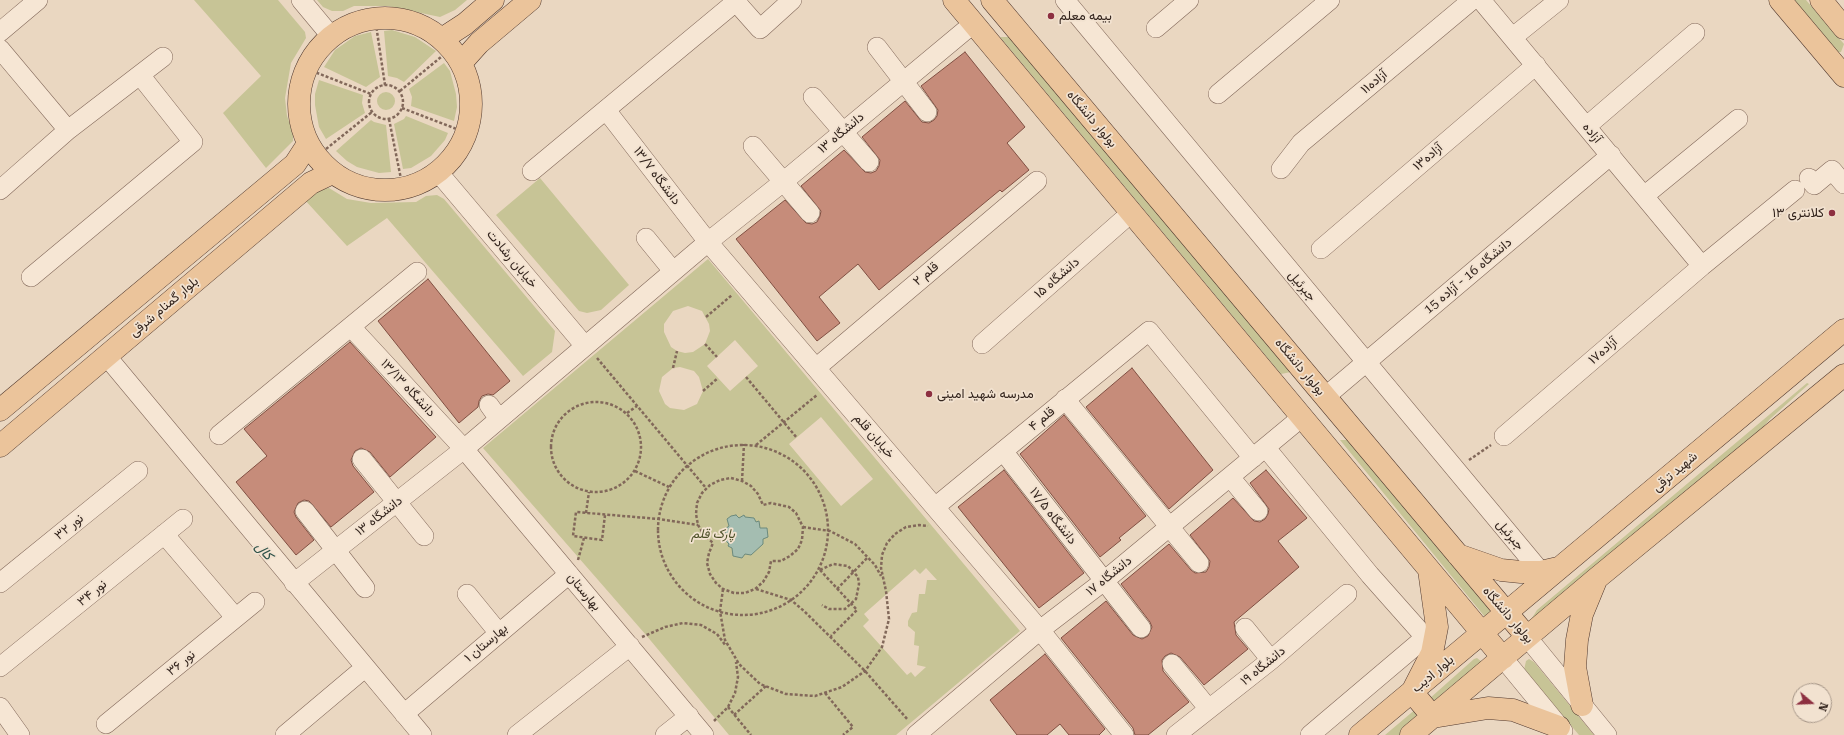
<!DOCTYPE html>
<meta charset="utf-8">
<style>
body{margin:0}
#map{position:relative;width:1844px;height:735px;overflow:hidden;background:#ead7c1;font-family:"Roboto Serif",serif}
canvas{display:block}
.north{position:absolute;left:1792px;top:683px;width:40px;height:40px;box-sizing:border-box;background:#f2e2d0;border:1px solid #a69688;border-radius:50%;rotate:109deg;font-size:11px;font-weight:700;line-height:16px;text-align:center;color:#33241d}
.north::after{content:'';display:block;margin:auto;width:14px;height:18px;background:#8d2f40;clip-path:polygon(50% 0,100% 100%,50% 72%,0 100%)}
</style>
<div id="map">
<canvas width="1844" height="735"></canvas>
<div class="north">N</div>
</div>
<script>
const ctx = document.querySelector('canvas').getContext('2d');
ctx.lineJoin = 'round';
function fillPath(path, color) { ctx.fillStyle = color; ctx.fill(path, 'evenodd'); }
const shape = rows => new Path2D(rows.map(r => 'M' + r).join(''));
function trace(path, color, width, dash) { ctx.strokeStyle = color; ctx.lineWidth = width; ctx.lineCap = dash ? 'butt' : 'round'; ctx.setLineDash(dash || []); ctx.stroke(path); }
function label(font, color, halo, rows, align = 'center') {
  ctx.font = font + ' "Roboto Serif",Vazirmatn,serif'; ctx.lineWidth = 3.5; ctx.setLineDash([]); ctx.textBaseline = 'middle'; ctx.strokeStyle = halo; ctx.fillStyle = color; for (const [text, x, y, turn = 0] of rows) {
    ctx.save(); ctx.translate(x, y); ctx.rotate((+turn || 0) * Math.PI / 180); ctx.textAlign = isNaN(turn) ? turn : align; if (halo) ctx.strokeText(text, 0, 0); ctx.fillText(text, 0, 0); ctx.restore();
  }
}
fillPath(shape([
 [194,0,278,0,305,32,306,38,291,63,285,98,287,116,293,132,293,141,266,168,223,113,261,76],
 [317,0,467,0,455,10,440,17,388,6,354,6,343,11,332,11,323,7],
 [1788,0,1806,0,1844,44,1841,52,1837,52],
 [392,30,415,37,436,51,404,82,397,78,388,76,384,31],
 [371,32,380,77,366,87,324,67,335,50,355,36],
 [1000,37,1010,37,1291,372,1281,374],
 [444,63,450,71,456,94,457,107,454,121,411,106,412,97,409,89],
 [319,80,363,95,362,103,365,113,326,139,319,127,315,105,315,94],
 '377 101a9 9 0 1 1 18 0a9 9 0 1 1-18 0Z',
 [406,116,448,133,445,140,431,156,411,168,403,169,394,124,404,119],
 [371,120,374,122,386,125,391,172,379,173,357,167,347,161,336,151],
 [540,178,629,285,601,310,587,313,579,311,496,215],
 [329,188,347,199,371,203,416,202,426,196,437,195,444,199,555,331,552,352,523,376,387,218,347,246,304,199,321,189],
 [708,259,1020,631,896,735,729,735,646,635,483,448],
 [688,306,702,311,709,324,710,331,705,344,693,352,685,353,677,351,671,347,664,332,664,324,673,311],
 [735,340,758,366,730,391,707,366],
 [680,367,694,371,699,377,703,391,697,404,684,410,670,408,665,404,659,391,662,377,673,368],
 [821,417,873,479,841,506,789,444],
 [926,568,937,580,927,580,925,594,919,594,917,612,912,613,908,621,908,626,915,632,914,645,919,646,917,665,926,667,915,677,911,672,907,675,863,626,869,620,864,614,915,569,920,574],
 [1807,383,1809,384,1770,419,1753,439,1535,620,1532,618,1537,610],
 [1340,440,1349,440,1491,611,1485,617],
 [1477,658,1482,662,1435,707,1429,699,1474,659],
 [1529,659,1534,662,1594,735,1579,735,1524,670,1526,661],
 [1417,708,1424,716,1402,735,1385,735]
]), '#c7c496');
const water = shape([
 [736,515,739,518,744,515,745,517,754,518,756,522,759,521,760,528,767,528,768,537,763,539,763,544,751,555,745,554,742,558,733,556,732,548,728,546,729,544,726,541,725,529,729,526,727,519,731,516,736,515]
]);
fillPath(water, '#a4bdb1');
trace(water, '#6c8a7d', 1);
const building = shape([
 [965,52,1025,127,1007,143,1029,170,1002,192,1000,190,879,290,858,264,819,297,840,323,817,341,736,239,785,200,806,223,812,224,817,222,820,216,821,211,801,186,844,150,865,172,871,173,876,171,879,166,880,160,862,137,905,101,922,122,929,123,934,120,937,116,938,110,921,86,965,52],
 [428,279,510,381,493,395,488,394,482,396,479,401,478,407,459,423,378,321,428,279],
 [350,342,436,437,390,477,370,452,361,448,355,451,351,460,353,466,374,492,331,527,309,501,304,500,298,503,294,512,296,517,314,540,296,555,236,482,267,456,244,429,350,342],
 [1132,368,1213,470,1169,509,1086,407,1132,368],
 [1064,415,1146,516,1119,538,1121,540,1100,557,1020,454,1064,415],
 [1004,470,1084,573,1039,608,958,507,1004,470],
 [1266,470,1307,518,1278,541,1299,567,1234,622,1236,635,1248,649,1204,685,1180,657,1171,653,1165,656,1162,660,1163,671,1189,702,1148,735,1135,735,1133,728,1061,638,1106,601,1133,635,1142,639,1148,636,1152,627,1150,622,1121,584,1169,544,1191,570,1195,573,1206,572,1209,567,1210,561,1190,535,1233,498,1254,521,1260,522,1265,519,1268,514,1269,509,1250,483,1266,470],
 [1045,654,1105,729,1099,735,1069,735,1060,724,1047,735,1017,735,990,700,1045,654]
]);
fillPath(building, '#c68c7a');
trace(building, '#804f42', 1);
const minor = shape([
 [301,0,331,36],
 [1065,0,1541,572],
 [1481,0,1702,266],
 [736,2,760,29,792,0],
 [1156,28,1189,0],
 [0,32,38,0],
 [1513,37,1559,0],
 [877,47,927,112],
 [0,49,68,130],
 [1218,94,1330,0],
 [813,97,869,162],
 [606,110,708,242,1040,630,1124,735],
 [1587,126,1695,33],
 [753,146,810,213],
 [1281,169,1301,143,1472,0],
 [532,171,738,0],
 [438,172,585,346],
 [1809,178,1814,185,1832,170,1844,184],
 [0,190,68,130,163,57],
 [1644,196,1738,119],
 [646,238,673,271],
 [1321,249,1536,65],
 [31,277,193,142,140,75],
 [351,327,464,449,704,735],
 [982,344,1132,212],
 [113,364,422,735],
 [816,368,1037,181],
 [1325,397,1611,155],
 [1065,399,1199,563],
 [489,405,499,419],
 [219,435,417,272],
 [1504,436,1702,266,1795,190],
 [1266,448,1370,575,1425,637],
 [1003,451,1141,628],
 [362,459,424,536],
 [1230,477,1258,511],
 [935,507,1149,331,1253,458],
 [305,511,365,588],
 [164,534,235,617],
 [0,583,138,471],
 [294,583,464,449,708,242,783,182,974,23],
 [467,594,498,632],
 [1245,628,1271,660],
 [1527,637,1607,735],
 [1503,658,1563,731],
 [1172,664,1208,708],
 [0,667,183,519],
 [0,707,20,735],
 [404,714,569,574],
 [106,724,255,602],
 [285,735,361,671],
 [517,735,630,646],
 [665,735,689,716],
 [916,735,1040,630,1104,581,1302,417],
 [1176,735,1271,660,1347,594],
 [1310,735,1434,630]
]);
const major = shape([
 [954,0,1503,658],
 [992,0,1527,637],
 [1780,0,1844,76],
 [1821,0,1844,28],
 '299 104a86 86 0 1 1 172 0a86 86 0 1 1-172 0Z',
 [442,39,465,24,493,0],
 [461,63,479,43,530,0],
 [0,410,295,164,308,144],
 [0,446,311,183,332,173],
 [1458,555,1501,570,1521,572,1541,572,1558,568],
 [1429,570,1437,627,1432,653,1412,692,1433,717,1488,708,1513,710,1559,727],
 [1582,705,1575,667,1577,640,1582,614,1596,580],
 [1360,735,1844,330],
 [1411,735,1596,579,1844,375]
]);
trace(minor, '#82685a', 20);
trace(major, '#50382e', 23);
trace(shape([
 [375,18,385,85],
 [307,69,371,94],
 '369 102a17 17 0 1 1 34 0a17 17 0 1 1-34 0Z',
 [400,91,441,57],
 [402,108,467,133],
 [389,119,403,189],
 [326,149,372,112],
 [706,317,732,295],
 [705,344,717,357],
 [597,358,706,488],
 [673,368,677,351],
 [746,377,797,438],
 [703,391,718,378],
 '551 447a45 45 0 1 1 90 0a45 45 0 1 1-90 0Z',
 [627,413,637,406],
 '658 530a85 85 0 1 1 170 0a85 85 0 1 1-170 0Z',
 [756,445,817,395],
 [1469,460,1491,445],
 [635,471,669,487],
 [731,478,742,481,751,486,758,494,763,505,771,503,789,507,796,513,803,527,802,540,798,549,790,556,781,561,771,561,769,572,763,582,755,589,745,593,734,593,723,589,716,583,710,574,707,563,709,553,713,543,704,535,698,525,696,514,697,503,702,493,710,485,720,480,731,478],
 [742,481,744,444],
 [586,513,589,492],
 [605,515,602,540,573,536,576,512,659,519,698,525],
 [803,527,830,531,855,544,875,565,881,576],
 [578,560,584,538],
 [820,570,833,564,848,566,858,577,859,584,856,599,845,609,829,609,822,605],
 [820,570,857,610,831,636],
 [723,589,720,611,725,640,739,664,760,684,786,694,815,696,842,687,865,671,882,647,889,619,886,591,881,568,882,555,887,543,895,534,906,527,919,525,928,526],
 [756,589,791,600,804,611,865,671,908,720],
 [837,589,868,557],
 [642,637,665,627,683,623,701,625,717,634,726,646],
 [825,693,853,727,843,735],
 [728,707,751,735],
 [734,715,766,686],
 [714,721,728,707,735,693,738,677,736,662]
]), '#82685a', 2.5, [3, 2]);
trace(minor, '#f6e6d4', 19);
trace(major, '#ebc49b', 22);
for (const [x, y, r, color] of [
 [1051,16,4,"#8d2f40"],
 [1832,213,4,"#8d2f40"],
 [929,394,4,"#8d2f40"]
]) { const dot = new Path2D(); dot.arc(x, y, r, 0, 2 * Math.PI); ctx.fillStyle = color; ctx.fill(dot); trace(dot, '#f2e2d0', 1.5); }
label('13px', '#33241d', '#f2e2d0', [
 ["بیمه معلم",1059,16],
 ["کلانتری ۱۳",1824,213,"right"],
 ["مدرسه شهید امینی",937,394]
], 'left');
label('13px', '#33241d', '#f2e2d0', [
 ["آزاده۱۱",1374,82,-40],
 ["بولوار دانشگاه",1092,119,50],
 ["دانشگاه ۱۳",841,133,-40],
 ["آزاده",1592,133,50],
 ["آزاده۱۳",1428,157,-41],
 ["دانشگاه ۱۳/۷",657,176,53],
 ["خیابان رشادت",512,259,50],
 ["قلم ۲",926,274,-40],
 ["دانشگاه 16 - آزاده 15",1468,276,-40],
 ["دانشگاه ۱۵",1057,278,-41],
 ["جبرئیل",1302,286,50],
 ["بلوار گمنام شرقی",164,307,-40],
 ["آزاده۱۷",1603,351,-41],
 ["بولوار دانشگاه",1300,367,50],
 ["دانشگاه ۱۳/۱۳",408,388,47],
 ["قلم ۴",1042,419,-40],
 ["خیابان قلم",874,436,49],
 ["شهید ترقی",1675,472,-40],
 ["دانشگاه ۱۳",379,516,-38],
 ["دانشگاه ۱۷/۵",1053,516,52],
 ["نور ۳۲",69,527,-39],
 ["جبرئیل",1510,535,50],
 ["دانشگاه ۱۷",1109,576,-39],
 ["بهارستان",584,592,50],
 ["نور ۳۴",92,593,-39],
 ["بولوار دانشگاه",1508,615,49],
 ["بهارستان ۱",486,643,-40],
 ["نور ۳۶",181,663,-39],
 ["دانشگاه ۱۹",1263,666,-39],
 ["بلوار ادیب",1433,674,-40]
]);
label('italic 13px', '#4b4e26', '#f2e2d0', [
 ["پارک قلم",713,534]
]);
label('italic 14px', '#2e5249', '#f2e2d0', [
 ["کال",264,551,50]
]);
</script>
